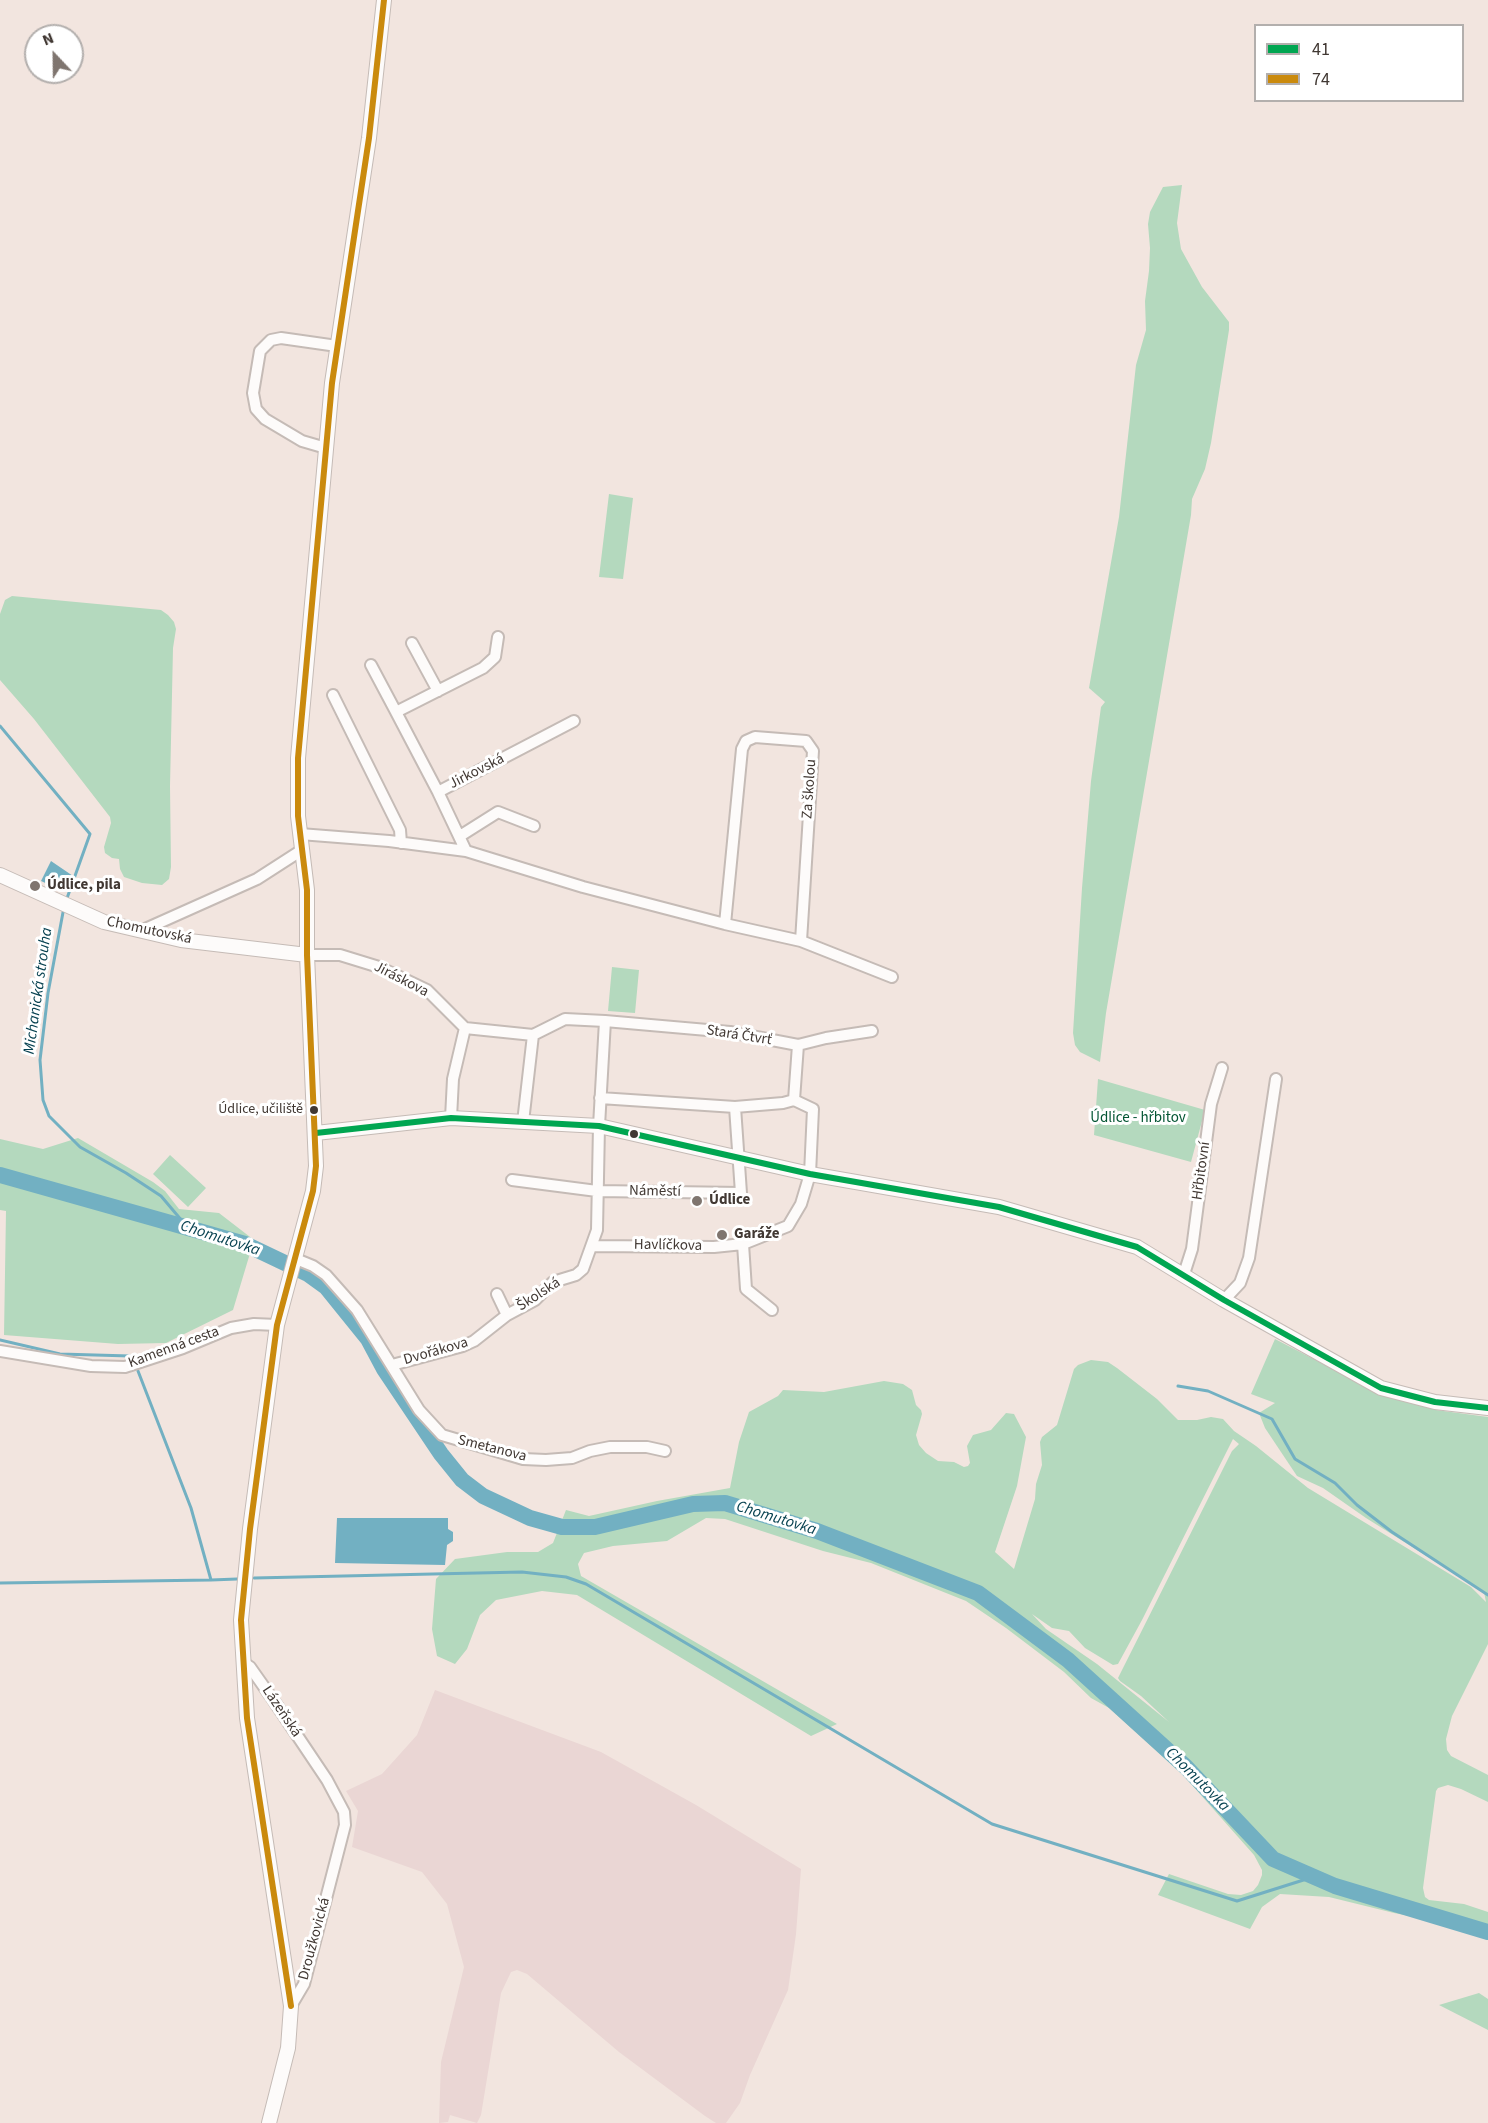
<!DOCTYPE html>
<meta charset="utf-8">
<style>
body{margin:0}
#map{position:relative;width:1488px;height:2123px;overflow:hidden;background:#f2e5df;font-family:"Source Sans 3",sans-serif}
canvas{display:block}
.legend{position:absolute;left:1254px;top:24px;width:210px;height:78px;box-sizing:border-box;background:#fff;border:2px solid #b3afad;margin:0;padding:8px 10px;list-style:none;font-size:18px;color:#413833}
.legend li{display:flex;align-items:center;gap:12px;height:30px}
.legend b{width:30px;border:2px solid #b3afad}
.north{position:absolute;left:24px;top:24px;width:60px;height:60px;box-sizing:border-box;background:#fff;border:2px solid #b3afad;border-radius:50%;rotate:338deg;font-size:16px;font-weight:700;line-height:24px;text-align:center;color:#413833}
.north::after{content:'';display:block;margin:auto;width:21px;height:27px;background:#7f756f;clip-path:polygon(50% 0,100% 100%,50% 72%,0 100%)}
</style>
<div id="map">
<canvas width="1488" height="2123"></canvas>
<ul class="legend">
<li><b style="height:8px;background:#00a651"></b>41</li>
<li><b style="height:8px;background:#ca8a0d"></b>74</li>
</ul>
<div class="north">N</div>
</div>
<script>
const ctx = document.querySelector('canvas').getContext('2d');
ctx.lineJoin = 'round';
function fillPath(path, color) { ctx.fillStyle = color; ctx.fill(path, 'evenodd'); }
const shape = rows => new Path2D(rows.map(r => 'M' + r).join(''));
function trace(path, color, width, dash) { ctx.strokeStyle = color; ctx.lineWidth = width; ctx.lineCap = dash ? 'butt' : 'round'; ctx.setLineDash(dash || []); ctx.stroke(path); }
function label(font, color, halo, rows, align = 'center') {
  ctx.font = font + ' "Source Sans 3",sans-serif'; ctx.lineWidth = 6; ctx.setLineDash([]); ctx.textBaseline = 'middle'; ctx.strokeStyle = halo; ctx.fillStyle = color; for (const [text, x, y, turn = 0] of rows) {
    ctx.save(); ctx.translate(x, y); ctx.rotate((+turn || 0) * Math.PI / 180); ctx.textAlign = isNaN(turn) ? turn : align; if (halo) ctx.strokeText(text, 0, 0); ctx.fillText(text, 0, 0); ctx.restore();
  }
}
fillPath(shape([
 [435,1690,601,1752,696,1805,801,1869,796,1934,788,1990,750,2075,740,2103,726,2123,716,2123,705,2116,619,2052,527,1974,517,1970,511,1972,501,1993,481,2115,477,2123,450,2115,448,2122,439,2123,441,2062,464,1967,447,1904,422,1872,352,1847,358,1811,346,1791,382,1774,417,1735]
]), '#ead6d4');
fillPath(shape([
 [1182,185,1177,223,1181,249,1202,287,1229,322,1229,330,1211,443,1205,469,1192,499,1191,515,1106,1013,1100,1062,1080,1052,1075,1045,1073,1033,1082,888,1091,781,1101,707,1105,702,1089,688,1119,517,1136,365,1146,330,1145,301,1149,271,1150,248,1148,224,1150,212,1163,187],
 [609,494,633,498,623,579,599,577],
 [12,596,161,610,168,615,174,622,176,629,173,648,170,786,171,867,169,879,162,885,142,883,124,877,120,869,119,859,112,858,105,853,104,847,111,823,110,817,34,719,0,680,0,614,5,600],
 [612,967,639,970,635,1013,608,1011],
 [1098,1079,1205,1110,1191,1162,1094,1135],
 [78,1138,153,1182,165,1191,179,1209,219,1213,254,1240,233,1310,166,1343,118,1344,4,1335,6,1211,0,1210,0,1139,43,1149],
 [170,1155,206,1188,188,1207,153,1174],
 [1275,1339,1383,1395,1436,1410,1488,1417,1488,1644,1452,1716,1446,1739,1447,1750,1451,1756,1488,1775,1488,1802,1461,1789,1448,1785,1438,1788,1436,1791,1423,1888,1425,1897,1429,1900,1464,1904,1488,1912,1488,1931,1394,1913,1329,1897,1280,1894,1262,1907,1250,1929,1158,1895,1169,1874,1228,1894,1241,1895,1253,1891,1258,1885,1262,1875,1262,1870,1254,1855,1184,1776,1109,1708,1091,1698,1064,1672,1006,1628,966,1601,871,1563,823,1551,725,1519,706,1518,667,1541,613,1546,584,1553,578,1564,581,1576,837,1724,811,1736,577,1595,542,1591,496,1600,480,1615,467,1649,455,1664,437,1656,432,1629,436,1579,455,1559,507,1552,538,1552,553,1543,566,1510,589,1516,657,1501,730,1488,739,1442,749,1412,778,1396,783,1390,824,1392,884,1381,903,1384,912,1390,916,1405,921,1410,922,1414,916,1435,919,1445,926,1453,938,1461,954,1462,964,1467,968,1466,970,1463,967,1446,973,1435,991,1430,1006,1413,1014,1414,1026,1437,1017,1486,995,1552,1014,1569,1035,1499,1036,1484,1042,1465,1040,1442,1042,1437,1057,1425,1074,1369,1078,1365,1091,1360,1108,1362,1117,1368,1157,1399,1178,1420,1197,1420,1211,1417,1223,1419,1234,1431,1256,1446,1308,1488,1471,1587,1486,1602,1484,1592,1366,1518,1323,1488,1297,1476,1265,1428,1259,1413,1275,1403,1251,1394],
 [1233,1439,1239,1444,1232,1451,1118,1678,1120,1681,1141,1696,1169,1722,1097,1664,1046,1629,1032,1614,1052,1628,1069,1631,1085,1648,1113,1665,1118,1664,1142,1620],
 [1479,1993,1488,1999,1488,2030,1439,2005]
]), '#b4d9be');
fillPath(shape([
 [51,861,73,876,65,892,41,881],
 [337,1518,448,1518,448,1529,453,1532,453,1541,447,1545,445,1565,335,1563]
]), '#72b0c2');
trace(shape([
 [0,726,90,834,66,901],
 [64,907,48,993,40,1060,43,1100,49,1116,80,1147,126,1173,161,1196,188,1228],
 [0,1340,60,1354,130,1356,131,1357],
 [138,1371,191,1508,211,1580,237,1579],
 [1178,1386,1208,1391,1272,1419,1295,1459,1335,1483,1357,1505,1392,1532,1488,1595],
 [254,1578,522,1572,566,1577,586,1584,992,1824,1237,1901,1313,1877],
 [0,1583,211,1580]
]), '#72b0c2', 3);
trace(shape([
 [0,1175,245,1244,308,1274,326,1287,368,1339,384,1369,441,1454,462,1480,483,1496,530,1518,562,1527,595,1527,693,1504,725,1503,817,1531,978,1593,1068,1660,1186,1767,1273,1859,1335,1886,1488,1932]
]), '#72b0c2', 16);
const street = shape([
 [326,448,302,441,265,419,256,409,253,393,260,351,271,340,281,338,337,346],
 [412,643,438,691],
 [371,665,396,712],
 [333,695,400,830,401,843],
 [438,792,574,721],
 [300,834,389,841,466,851,583,887,725,924,801,941,892,977],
 [460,836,498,812,534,826],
 [466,851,438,792,396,712,483,668,495,657,498,637],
 [725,924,742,749,746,741,755,737,806,741,813,751,801,941],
 [143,930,257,879,302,850],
 [307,955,340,955,379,967,427,990,465,1028],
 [605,1021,730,1032,798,1045,826,1038,872,1031],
 [465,1028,533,1035],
 [735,1107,783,1103,794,1100],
 [451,1118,453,1079,465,1028],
 [523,1122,533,1035],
 [512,1180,597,1191,741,1193,735,1107,600,1098],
 [743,1244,746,1289,772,1310],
 [593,1246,714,1247,743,1244,788,1226,801,1204,810,1174,813,1109,794,1100,798,1045],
 [296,1259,313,1266,326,1275,357,1310,419,1410,442,1435,523,1459,546,1460,572,1458,590,1451,610,1447,647,1447,665,1451],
 [1184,1274,1192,1249,1211,1104,1222,1068],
 [497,1294,507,1315,535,1300,553,1282,576,1275,583,1269,597,1230,599,1126,605,1021,565,1019,533,1035],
 [1224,1300,1240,1283,1249,1258,1276,1079],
 [0,1351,91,1366,125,1367,183,1348,231,1328,254,1324,277,1325],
 [392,1365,463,1346,474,1341,507,1315],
 [244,1663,250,1667,274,1701,327,1780,344,1812,345,1825,304,1984,291,2006]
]);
const secondary = shape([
 [0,875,104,922,181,940,307,955],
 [316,1133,451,1118,599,1126,810,1174,999,1207,1137,1247,1224,1300,1381,1388,1435,1402,1488,1408],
 [269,2123,288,2048,291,2006,247,1718,241,1620,250,1529,277,1325,313,1191,316,1166,307,955,307,890,298,816,298,758,332,383,369,138,384,0]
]);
trace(street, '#c5bbb6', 14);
trace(secondary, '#c5bbb6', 16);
trace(street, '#fdfbfa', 10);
trace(secondary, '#fdfbfa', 14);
trace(shape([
 [316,1133,451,1118,599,1126,810,1174,999,1207,1137,1247,1224,1300,1381,1388,1435,1402,1488,1408]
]), '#00a651', 6);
trace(shape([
 [291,2006,247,1718,241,1620,250,1529,277,1325,313,1191,316,1166,307,955,307,890,298,816,298,758,332,383,369,138,384,0]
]), '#ca8a0d', 6);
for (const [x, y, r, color] of [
 [35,886,6,"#7f756f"],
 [314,1110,5,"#413833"],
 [634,1134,5,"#413833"],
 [697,1201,6,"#7f756f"],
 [722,1235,6,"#7f756f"]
]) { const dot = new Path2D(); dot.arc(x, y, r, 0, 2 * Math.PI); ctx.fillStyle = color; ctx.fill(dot); trace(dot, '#fff', 2); }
label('14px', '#413833', '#fff', [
 ["Údlice, učiliště",303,1110]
], 'right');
label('15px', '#413833', '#fff', [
 ["Jirkovská",477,772,-27],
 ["Za školou",810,789,-86],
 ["Chomutovská",149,931,12],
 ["Jiráskova",401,980,27],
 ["Stará Čtvrť",739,1036,9],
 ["Hřbitovní",1202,1171,-82],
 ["Náměstí",655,1192,1],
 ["Havlíčkova",668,1246,1],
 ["Školská",539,1295,-33],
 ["Kamenná cesta",174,1348,-20],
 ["Dvořákova",436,1352,-16],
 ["Smetanova",492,1449,14],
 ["Lázeňská",281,1712,56],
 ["Droužkovická",315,1939,-75]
]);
label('bold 15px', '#413833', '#fff', [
 ["Údlice, pila",47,886],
 ["Údlice",709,1201],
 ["Garáže",734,1235]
], 'left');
label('15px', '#035533', '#fff', [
 ["Údlice - hřbitov",1138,1119]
]);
label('italic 16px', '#084251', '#fff', [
 ["Michanická strouha",39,991,-82],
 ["Chomutovka",220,1239,18],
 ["Chomutovka",776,1519,17],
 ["Chomutovka",1197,1780,45]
]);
</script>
